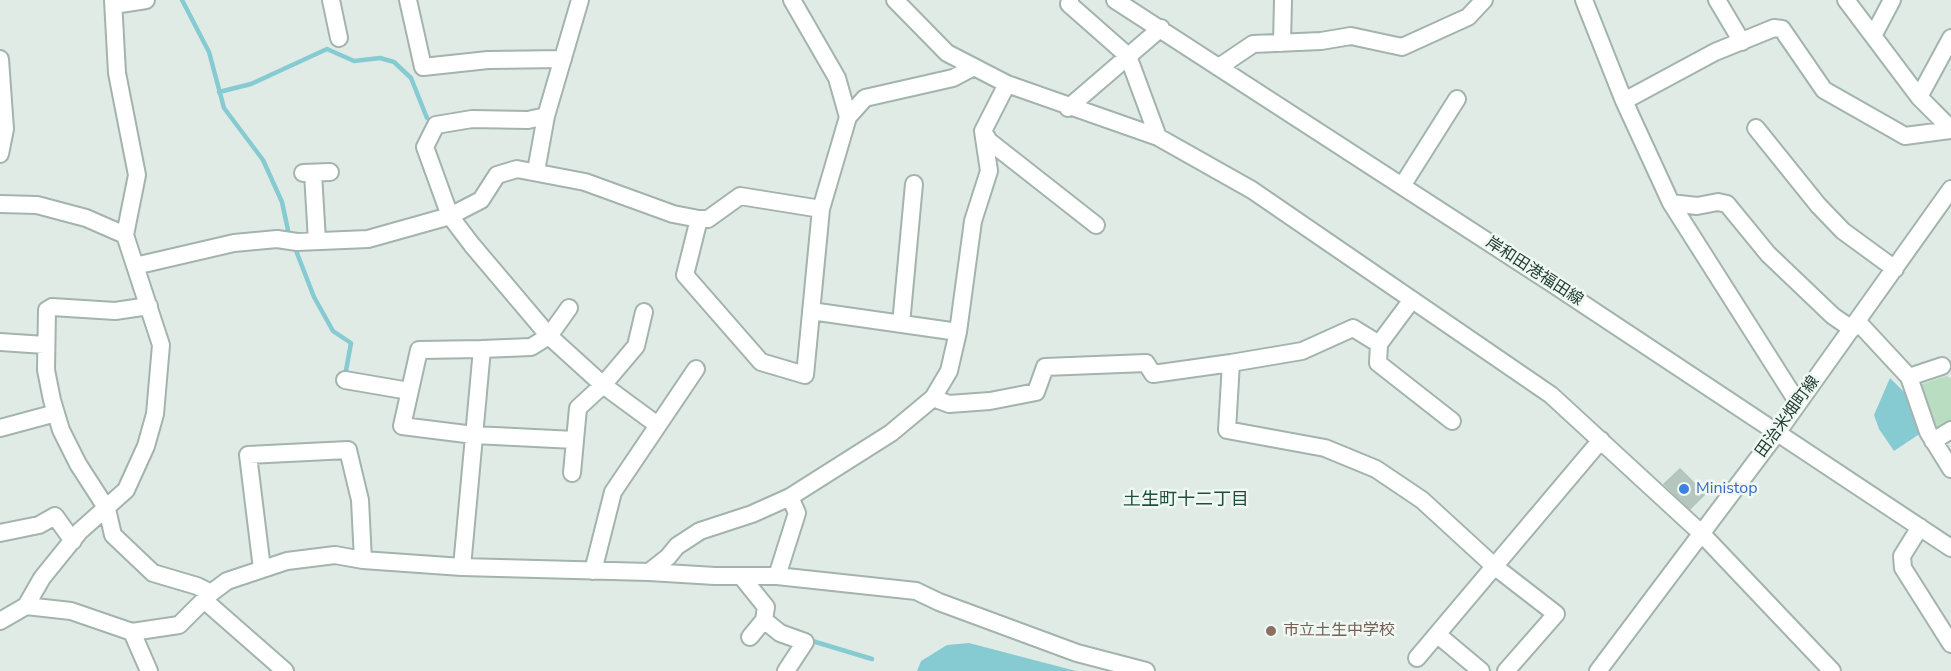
<!DOCTYPE html>
<meta charset="utf-8">
<style>
body{margin:0}
canvas{display:block;background:#e0ebe6}
</style>
<canvas width="1951" height="671"></canvas>
<script>
const ctx = document.querySelector('canvas').getContext('2d');
ctx.lineJoin = 'round';
function fillPath(path, color) { ctx.fillStyle = color; ctx.fill(path, 'evenodd'); }
const shape = rows => new Path2D(rows.map(r => 'M' + r).join(''));
function trace(path, color, width, dash) { ctx.strokeStyle = color; ctx.lineWidth = width; ctx.lineCap = dash ? 'butt' : 'round'; ctx.setLineDash(dash || []); ctx.stroke(path); }
function label(font, color, halo, rows, align = 'center') {
  ctx.font = font + ' "Nunito Sans","Noto Sans JP",sans-serif'; ctx.lineWidth = 5; ctx.setLineDash([]); ctx.textBaseline = 'middle'; ctx.strokeStyle = halo; ctx.fillStyle = color; for (const [text, x, y, turn = 0] of rows) {
    ctx.save(); ctx.translate(x, y); ctx.rotate((+turn || 0) * Math.PI / 180); ctx.textAlign = isNaN(turn) ? turn : align; if (halo) ctx.strokeText(text, 0, 0); ctx.fillText(text, 0, 0); ctx.restore();
  }
}
fillPath(shape([
 [1946,376,1951,378,1951,423,1938,431,1932,431,1918,392,1922,384]
]), '#b8ddc0');
fillPath(shape([
 [1890,378,1908,396,1921,433,1894,451,1879,429,1874,415],
 [969,643,1076,671,917,671,921,661,947,645]
]), '#86cbd2');
trace(shape([
 [182,0,209,52,224,108,263,160,282,202,289,235],
 [219,92,251,84,327,49,354,61,380,58,394,62,411,78,427,118],
 [295,248,314,297,333,331,351,343,345,376],
 [809,640,872,659]
]), '#86cbd2', 4.5);
const building = shape([
 [1680,469,1705,494,1690,509,1664,484,1680,469]
]);
fillPath(building, '#b5c6be');
trace(building, '#b2c5bc', 1.5);
const minor = shape([
 [113,0,117,73,137,175,125,235],
 [331,0,339,38],
 [408,0,423,67,488,60,563,59],
 [792,0,837,78,848,117],
 [895,0,947,53,1007,84,1158,137,1252,190,1551,395,1701,533,1832,671],
 [1070,0,1069,4,1128,56,1158,137],
 [1115,0,1553,284,1951,548],
 [1584,0,1624,101,1671,203,1798,403],
 [1717,0,1742,42],
 [1846,0,1919,97,1951,129],
 [114,5,146,0],
 [1873,36,1892,0],
 [1282,43,1283,0],
 [0,59,5,129,0,154],
 [1219,67,1253,44,1321,41,1351,36,1402,47,1468,17,1484,0],
 [1007,84,983,131,989,141,1096,225],
 [1919,97,1951,38],
 [1624,101,1715,52,1774,28,1782,29,1824,90,1905,136,1951,130],
 [1068,108,1161,28],
 [546,116,528,120,472,119,436,125,425,147,450,216,472,245,549,336,603,385,656,424],
 [1756,128,1818,205,1843,231,1895,269],
 [536,171,546,116,580,0],
 [303,173,330,172],
 [313,173,317,241],
 [1402,186,1457,99],
 [1671,203,1697,206,1718,202,1727,204,1768,254,1833,316,1852,329],
 [0,204,37,205,86,218,125,235,161,345,155,414,146,446,126,490,80,531,42,578,26,606,0,621],
 [699,219,685,275,761,362,805,375,821,209],
 [135,266,234,243,277,239,297,242,368,239,450,216,481,200,497,175,517,169,585,182,673,214,699,219,708,219,740,196,821,209,848,117,865,98,953,78,974,67],
 [149,306,115,311,52,307,47,310,46,370,52,400,61,430,78,464,107,509,113,535,153,573,197,586,211,593],
 [811,311,958,332],
 [1857,321,1909,377,1942,366],
 [901,324,914,184],
 [0,342,45,345],
 [1379,344,1378,363,1452,421],
 [482,349,419,350,402,426,474,435,575,440],
 [1231,363,1227,430,1325,448,1376,469,1422,500,1494,566,1556,614,1506,671],
 [1909,377,1928,432,1951,469],
 [345,380,409,391],
 [933,398,949,404,990,401,1036,392,1045,367,1146,363,1153,374,1231,363,1302,351,1353,328,1379,344,1411,301],
 [0,428,56,413],
 [1933,441,1951,430],
 [572,473,578,408,603,385,636,346,644,312],
 [1920,527,1902,556,1903,568,1951,644],
 [0,533,39,525,55,516,73,541],
 [462,567,482,349,531,347,549,336,569,308],
 [262,569,248,455,348,450,360,500,363,560],
 [593,571,613,492,696,369],
 [649,572,668,557,677,546,700,531,752,514,790,497,891,433,933,398,949,371,958,332,973,221,989,171,983,131],
 [741,576,766,607,764,620,750,637],
 [777,576,797,513,790,497],
 [204,600,285,671],
 [26,606,71,611,132,632,179,625,211,593,227,581,287,561,335,555,363,560,462,567,649,572,715,576,777,576,916,591,939,602,1077,653,1146,671],
 [764,620,780,633,805,642,786,671],
 [132,632,149,671],
 [1438,635,1481,671],
 [1417,658,1601,440],
 [1598,671,1777,433,1951,189]
]);
trace(minor, '#a3b3ad', 20);
trace(minor, '#fff', 16);
for (const [x, y, r, color] of [
 [1684,489,6,"#3f7fe0"],
 [1271,631,6,"#8d6e63"]
]) { const dot = new Path2D(); dot.arc(x, y, r, 0, 2 * Math.PI); ctx.fillStyle = color; ctx.fill(dot); trace(dot, '#f0f8f4', 2); }
label('16px', '#203c33', '#f0f8f4', [
 ["岸和田港福田線",1534,272,33],
 ["田治米畑町線",1788,417,-54]
]);
label('16px', '#366cbe', '#f0f8f4', [
 ["Ministop",1696,489]
], 'left');
label('16px', '#785e54', '#f0f8f4', [
 ["市立土生中学校",1283,631]
], 'left');
label('18px', '#1c4f3f', '#f0f8f4', [
 ["土生町十二丁目",1186,501]
]);
</script>
